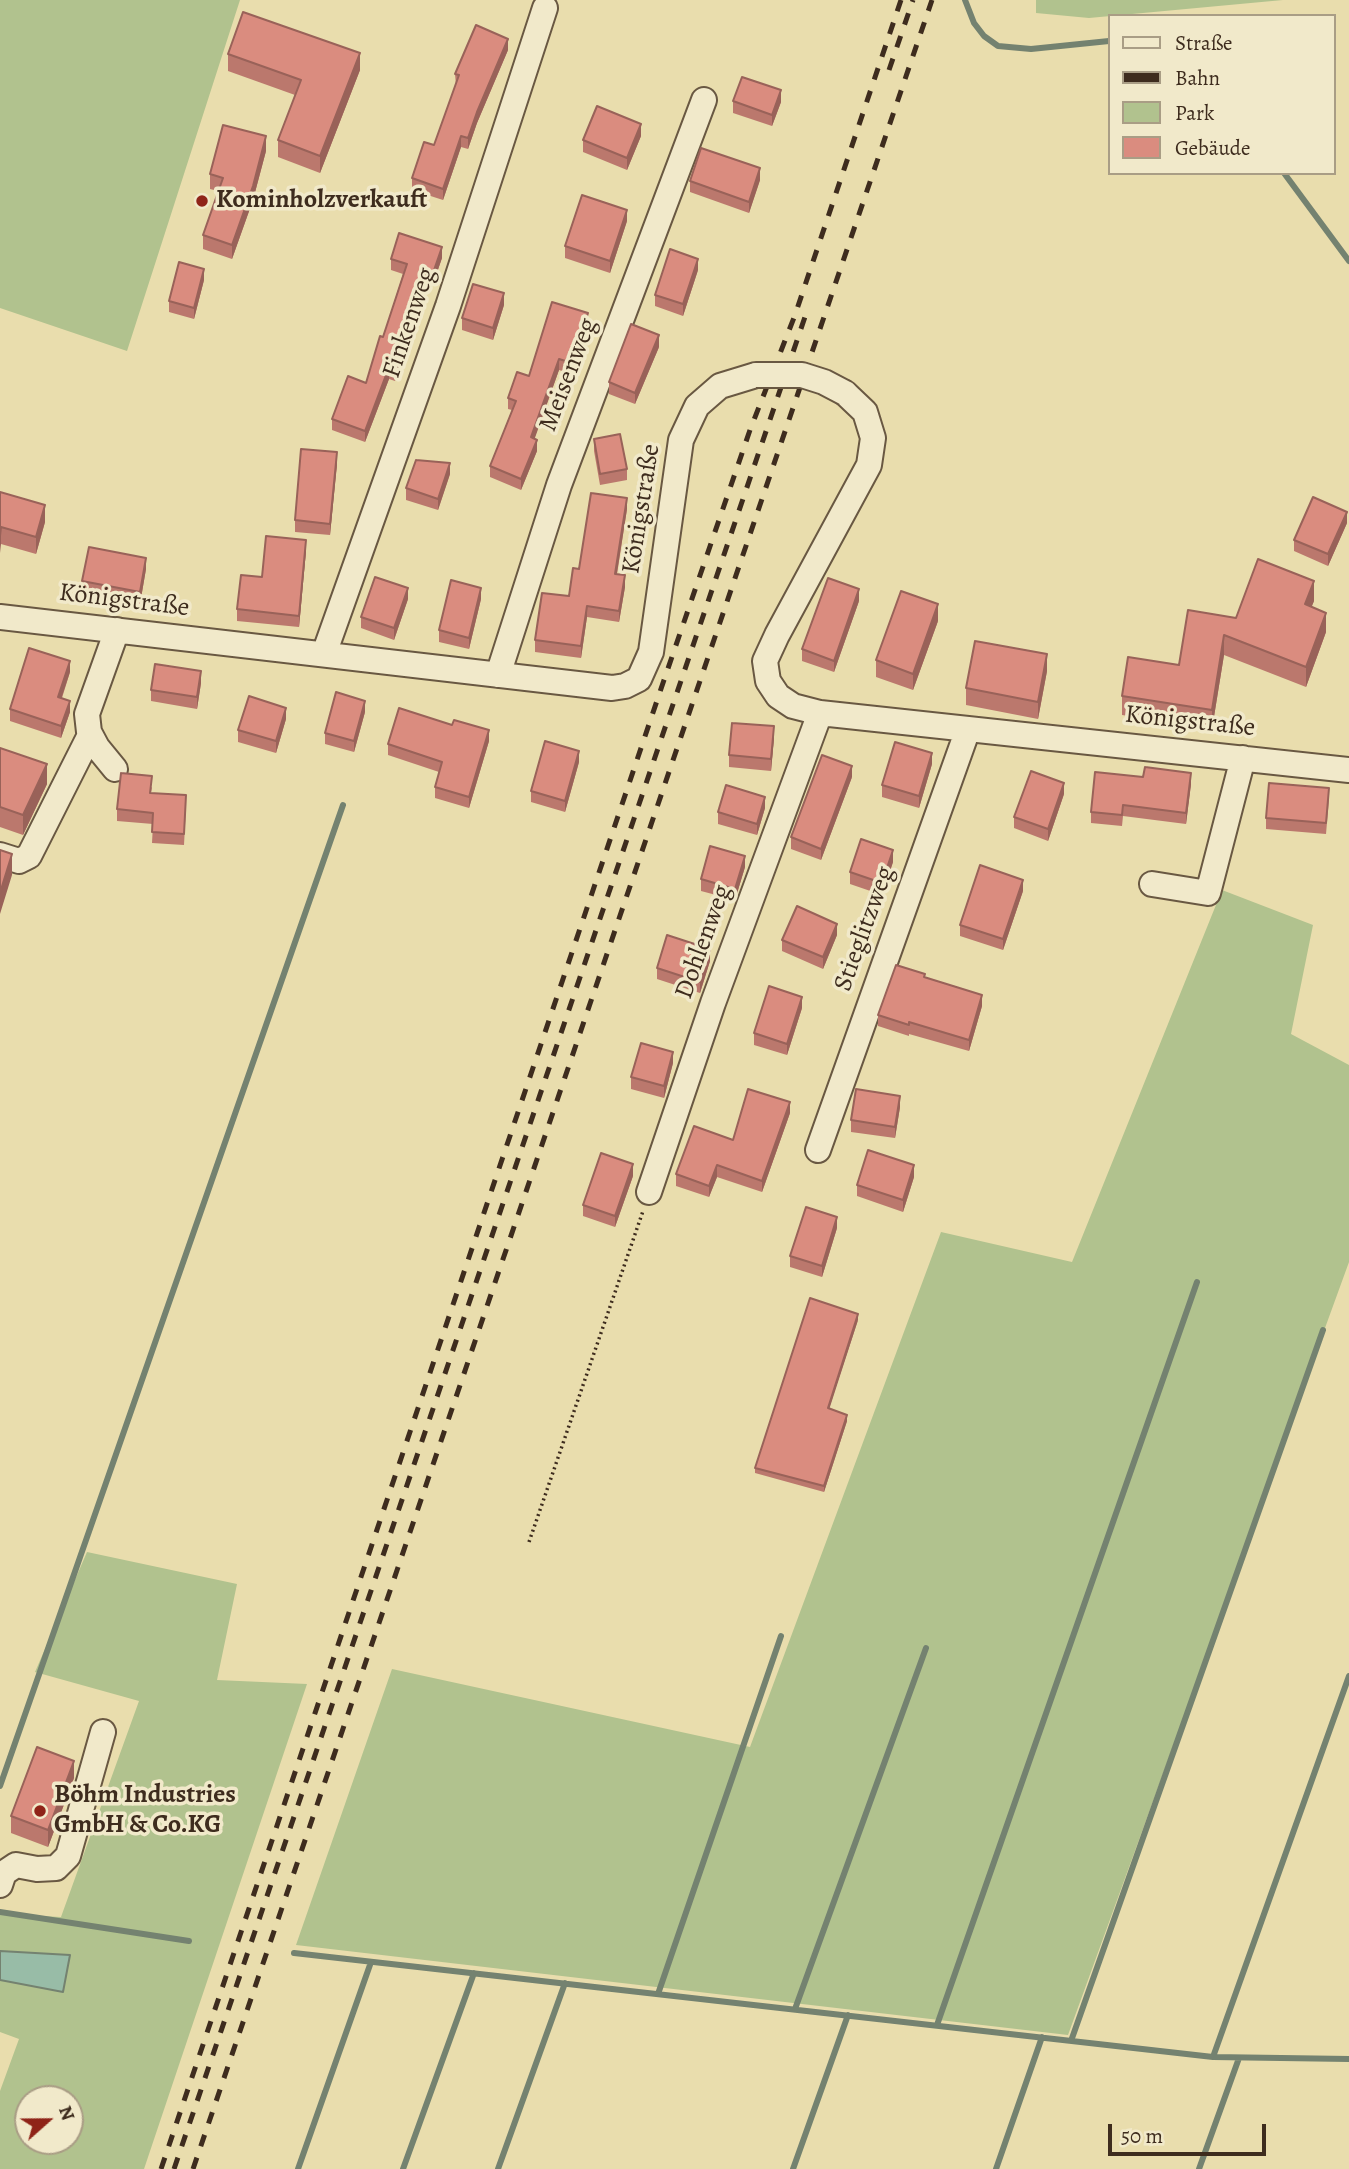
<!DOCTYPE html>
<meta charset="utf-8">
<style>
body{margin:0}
#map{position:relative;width:1349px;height:2169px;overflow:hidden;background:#e9ddad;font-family:Alegreya,serif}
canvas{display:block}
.legend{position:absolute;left:1108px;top:14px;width:228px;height:161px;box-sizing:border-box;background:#f1e9ca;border:2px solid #a99d85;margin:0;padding:9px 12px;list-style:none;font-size:21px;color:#3e2c1e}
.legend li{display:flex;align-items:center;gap:14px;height:35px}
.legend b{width:35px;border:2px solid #a99d85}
.north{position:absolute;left:14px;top:2085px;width:70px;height:70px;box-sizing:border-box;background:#f1e9ca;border:2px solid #a99d85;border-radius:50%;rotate:69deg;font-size:19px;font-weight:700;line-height:28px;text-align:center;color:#3e2c1e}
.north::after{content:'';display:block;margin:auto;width:24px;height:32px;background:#8f2418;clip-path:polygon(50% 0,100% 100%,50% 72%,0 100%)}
.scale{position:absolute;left:1108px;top:2124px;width:158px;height:32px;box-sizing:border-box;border:4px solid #3e2c1e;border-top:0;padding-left:9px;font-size:21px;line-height:24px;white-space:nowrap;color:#3e2c1e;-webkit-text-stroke:5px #f1e9ca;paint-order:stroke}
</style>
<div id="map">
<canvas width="1349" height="2169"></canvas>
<ul class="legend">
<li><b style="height:9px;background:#f1e9ca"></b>Straße</li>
<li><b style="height:9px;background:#3e2c1e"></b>Bahn</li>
<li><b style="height:19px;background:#b1c28e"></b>Park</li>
<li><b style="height:19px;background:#da8c7f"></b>Gebäude</li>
</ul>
<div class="north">N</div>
<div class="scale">50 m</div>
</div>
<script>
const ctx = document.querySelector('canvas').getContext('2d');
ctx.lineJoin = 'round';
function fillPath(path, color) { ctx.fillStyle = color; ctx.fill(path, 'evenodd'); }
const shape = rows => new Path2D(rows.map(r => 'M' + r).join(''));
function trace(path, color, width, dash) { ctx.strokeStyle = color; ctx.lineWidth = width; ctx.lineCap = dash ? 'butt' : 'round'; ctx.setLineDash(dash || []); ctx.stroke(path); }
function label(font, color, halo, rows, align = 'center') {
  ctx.font = font + ' Alegreya,serif'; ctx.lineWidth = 7; ctx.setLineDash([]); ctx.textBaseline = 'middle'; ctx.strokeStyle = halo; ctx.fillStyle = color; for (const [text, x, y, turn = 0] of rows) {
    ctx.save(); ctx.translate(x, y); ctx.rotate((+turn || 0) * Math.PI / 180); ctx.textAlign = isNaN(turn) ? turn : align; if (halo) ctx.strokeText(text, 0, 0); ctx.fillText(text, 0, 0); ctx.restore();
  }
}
fillPath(shape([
 [0,0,240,0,127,351,0,308],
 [1036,0,1283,0,1089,18,1036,13],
 [1222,890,1313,925,1291,1034,1349,1065,1349,1262,1068,2035,296,1945,392,1669,750,1747,941,1232,1072,1262],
 [87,1552,237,1584,217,1680,307,1684,144,2169,0,2169,0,2091,19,2039,0,2032,0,1914,61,1917,139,1701,35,1672],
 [28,2099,70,2099,70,2141,28,2141]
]), '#b1c28e');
const water = shape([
 [0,1951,70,1955,63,1992,0,1980,0,1951]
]);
fillPath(water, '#98bca7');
trace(water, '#748270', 2);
trace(shape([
 [965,0,974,23,984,36,998,46,1031,49,1109,41],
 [1284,173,1349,261],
 [0,1786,343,805],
 [0,1912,189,1941],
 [294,1953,1213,2057,1349,2059],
 [658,1994,781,1636],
 [795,2009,926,1648],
 [937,2025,1197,1282],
 [1071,2041,1323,1330],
 [1213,2057,1349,1676],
 [298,2169,371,1962],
 [403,2169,474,1973],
 [498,2169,565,1983],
 [793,2169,848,2015],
 [996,2169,1042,2037],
 [1199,2169,1239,2058]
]), '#748270', 6);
const minor = shape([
 [845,393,865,412,873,438,869,465,777,635,765,661,768,681,778,696,793,706,820,713,1349,770],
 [0,617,612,688,625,686,639,679,651,652,681,440,697,406,720,386,756,375],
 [324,654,448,306,545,8],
 [498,675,559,485,704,100],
 [115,769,97,747,89,732,87,714,117,630],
 [0,855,19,861,29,856,90,735],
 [1152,884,1208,893,1243,758],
 [818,1150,968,729],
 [649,1192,713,1003,820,713],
 [0,1885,4,1873,16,1865,37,1869,56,1868,68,1856,103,1732]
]);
trace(minor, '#695842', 28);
trace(shape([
 [529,1542,643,1211]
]), '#3e2c1e', 3.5, [2, 3.5]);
trace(minor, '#f1e9ca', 24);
trace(shape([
 [889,70,913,0],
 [161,2169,664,680,750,430,795,315,901,0],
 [174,2169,807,311],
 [193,2169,932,0]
]), '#3e2c1e', 5, [12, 12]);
const minorBridge = shape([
 [756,375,802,375,824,382,845,393]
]);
trace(minorBridge, '#695842', 28, []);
trace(minorBridge, '#f1e9ca', 24);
fillPath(shape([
 [508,50,477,123,468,149,461,147,443,200,412,190,412,178,434,145,456,85,455,74],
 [228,54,360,70,320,173,278,157,278,140,295,95,228,71],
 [733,101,781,102,772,126,733,113],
 [641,136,627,170,583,152,583,140],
 [266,151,253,200,232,259,203,249,203,235,218,191,210,189,210,174],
 [760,180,749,213,690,192,690,181],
 [627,221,610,273,565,258,565,246],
 [442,258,433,284,429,283,414,331,411,330,395,381,389,379,365,442,332,430,332,419,366,383,383,337,403,274,391,270,391,259],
 [698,270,683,316,655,306,655,295],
 [204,280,194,319,169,312,169,301],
 [504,305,493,340,462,330,462,318],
 [588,324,572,374,559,370,534,439,537,451,521,490,490,477,490,466,512,410,508,409,508,398,529,376],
 [659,347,635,404,609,394,609,382],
 [594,439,627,469,627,480,600,485,594,451],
 [337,464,330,535,295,532,295,520],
 [450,474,438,510,406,500,406,488],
 [0,492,45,522,36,554,1,544],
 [627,509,617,574,625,587,619,622,587,617,581,658,535,652,535,640,569,596,579,569],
 [1347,523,1328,566,1294,551,1294,540],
 [306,551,299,627,237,621,237,609,262,577],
 [146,569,140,604,82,593,82,581],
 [408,599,394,640,361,628,361,617],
 [481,599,469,649,439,642,439,630],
 [859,601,834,672,802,661,802,649],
 [1314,601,1311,607,1326,632,1306,687,1224,655,1212,729,1122,715,1122,696,1179,665,1236,618],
 [938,621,913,690,876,677,876,660],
 [1047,671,1038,719,966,705,966,688],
 [70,672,62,698,70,712,61,738,10,721,10,709],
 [201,683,197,709,151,701,151,690],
 [365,712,354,752,325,744,325,733],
 [286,719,276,753,238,742,238,730],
 [774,738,771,771,729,767,729,755],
 [489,741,469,808,435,798,435,787,439,772,388,755,388,744],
 [0,748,47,784,23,835,0,827],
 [579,762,565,812,531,802,531,791],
 [932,764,919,808,882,797,882,785],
 [852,777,821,860,791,849,791,837],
 [1143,777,1191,784,1186,824,1123,816,1122,826,1091,823,1091,812],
 [152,787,151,793,186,806,184,845,152,843,153,824,117,821,117,809],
 [1064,794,1048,841,1014,828,1014,817],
 [1329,799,1326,834,1266,829,1266,818],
 [765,808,757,835,718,824,718,812],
 [893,862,882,895,850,884,850,872],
 [745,867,735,900,701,891,701,879],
 [1023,891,1003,950,960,936,960,925],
 [837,935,823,969,782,951,782,940],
 [710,961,700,993,657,979,657,968],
 [925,977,982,1006,969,1051,909,1034,909,1036,878,1026,878,1015],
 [802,1008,787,1055,754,1045,754,1033],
 [673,1063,664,1098,631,1089,631,1077],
 [900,1107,895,1138,851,1132,851,1120],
 [790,1113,762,1192,717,1177,709,1197,676,1186,676,1174,733,1140],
 [633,1176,615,1227,583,1216,583,1205],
 [914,1177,903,1212,857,1196,857,1185],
 [837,1228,822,1277,790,1267,790,1256],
 [858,1320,829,1408,847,1421,824,1492,755,1473,755,1468],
 [74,1778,48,1847,11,1833,11,1816]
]), '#bb786d');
fillPath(shape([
 [508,39,508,50,477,123,468,149,468,138,477,112],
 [360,53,360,70,320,173,320,156],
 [781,90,781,102,772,126,772,115],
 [641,124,641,136,627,170,627,158],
 [266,136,266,151,253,200,232,259,232,245],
 [461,136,461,147,443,200,443,189],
 [760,168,760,180,749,213,749,202],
 [627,210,627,221,610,273,610,261],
 [442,247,442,258,433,284,433,273],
 [698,259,698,270,683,316,683,304],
 [204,269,204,280,194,319,194,308],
 [429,271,429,283,414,331,414,320],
 [504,293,504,305,493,340,493,328],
 [588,313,588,324,572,374,572,363],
 [411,319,411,330,395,381,395,369],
 [659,335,659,347,635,404,635,393],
 [559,359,559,370,531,449,531,437],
 [389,367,389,379,365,442,365,431],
 [537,440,537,451,521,490,521,479],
 [337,452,337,464,330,535,330,524],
 [450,463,450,474,438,510,438,499],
 [627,498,627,509,615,585,615,574],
 [45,505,45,522,36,554,36,537],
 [1347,512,1347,523,1328,566,1328,554],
 [1,527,1,544,0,553,0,536],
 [306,540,306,551,299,627,299,616],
 [146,558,146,569,140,604,140,592],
 [625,575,625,587,619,622,619,611],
 [1314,581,1314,601,1305,624,1305,604],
 [408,588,408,599,394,640,394,628],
 [481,588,481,599,469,649,469,638],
 [859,589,859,601,834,672,834,661],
 [938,604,938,621,913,690,913,674],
 [587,606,587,617,581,658,581,646],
 [1326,613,1326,632,1306,687,1306,667],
 [1224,635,1224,655,1212,729,1212,710],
 [1047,654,1047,671,1038,719,1038,702],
 [70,661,70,672,58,708,58,697],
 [201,671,201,683,197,709,197,697],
 [70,701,70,712,61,738,61,726],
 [365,701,365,712,354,752,354,741],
 [286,708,286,719,276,753,276,741],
 [774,726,774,738,771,771,771,759],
 [489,730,489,741,469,808,469,797],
 [579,751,579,762,565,812,565,801],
 [932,753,932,764,919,808,919,796],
 [47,764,47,784,23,835,23,815],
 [852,766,852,777,821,860,821,849],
 [1191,773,1191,784,1186,824,1186,813],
 [1064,783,1064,794,1048,841,1048,829],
 [765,797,765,808,757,835,757,824],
 [893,850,893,862,882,895,882,883],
 [12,854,12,875,0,914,0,893],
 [745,856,745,867,735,900,735,889],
 [1023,880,1023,891,1003,950,1003,939],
 [837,924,837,935,823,969,823,957],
 [710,949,710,961,700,993,700,982],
 [982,995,982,1006,969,1051,969,1040],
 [802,997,802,1008,787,1055,787,1044],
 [673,1052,673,1063,664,1098,664,1086],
 [900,1096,900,1107,895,1138,895,1127],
 [790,1102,790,1113,762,1192,762,1181],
 [633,1164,633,1176,615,1227,615,1216],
 [717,1165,717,1177,709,1197,709,1186],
 [914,1165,914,1177,903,1212,903,1200],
 [837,1217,837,1228,822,1277,822,1266],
 [858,1314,858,1320,828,1413,828,1408],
 [847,1415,847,1421,824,1492,824,1486],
 [74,1761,74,1778,48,1847,48,1830]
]), '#996259');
const building = shape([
 [243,12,360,53,320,156,278,140,301,80,228,54,243,12],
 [476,25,508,39,477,112,468,138,461,136,443,189,412,178,424,142,434,145,459,75,455,74,476,25],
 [742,77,781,90,772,115,733,101,742,77],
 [597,106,641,124,627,158,583,140,597,106],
 [223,125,266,136,253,186,232,245,203,235,223,178,210,174,223,125],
 [701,148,760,168,749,202,690,181,701,148],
 [582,195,627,210,610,261,565,246,582,195],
 [399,233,442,247,433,273,429,271,414,320,411,319,395,369,389,367,365,431,332,419,348,376,366,383,380,336,383,337,407,264,391,259,399,233],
 [670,249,698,259,683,304,655,295,670,249],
 [179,262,204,269,194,308,169,301,179,262],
 [473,284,504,293,493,328,462,318,473,284],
 [552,302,588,313,572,363,559,359,531,437,537,440,521,479,490,466,516,401,508,398,517,372,529,376,552,302],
 [631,324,659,335,635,393,609,382,631,324],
 [620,434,627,469,600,474,594,439,620,434],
 [301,449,337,452,330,524,295,520,301,449],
 [416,460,450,463,438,499,406,488,416,460],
 [0,492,45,505,36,537,1,527,0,536,0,492],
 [591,493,627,498,615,574,625,575,619,611,587,606,581,646,535,640,542,593,569,596,573,568,579,569,591,493],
 [1313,497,1347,512,1328,554,1294,540,1313,497],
 [266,536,306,540,299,616,237,609,241,575,262,577,266,536],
 [89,547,146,558,140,592,82,581,89,547],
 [1258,559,1314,581,1305,604,1326,613,1306,667,1224,635,1212,710,1122,696,1128,657,1179,665,1188,610,1236,618,1258,559],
 [375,577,408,588,394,628,361,617,375,577],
 [828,578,859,589,834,661,802,649,828,578],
 [451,580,481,588,469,638,439,630,451,580],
 [901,591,938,604,913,674,876,660,901,591],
 [975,641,1047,654,1038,702,966,688,975,641],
 [29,648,70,661,58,697,70,701,61,726,10,709,29,648],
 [155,664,201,671,197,697,151,690,155,664],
 [336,692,365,701,354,741,325,733,336,692],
 [249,696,286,708,276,741,238,730,249,696],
 [399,708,452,725,454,720,489,730,469,797,435,787,442,762,388,744,399,708],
 [732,723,774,726,771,759,729,755,732,723],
 [545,741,579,751,565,801,531,791,545,741],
 [895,742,932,753,919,796,882,785,895,742],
 [0,748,47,764,23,815,0,807,0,748],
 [822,755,852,766,821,849,791,837,822,755],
 [1145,767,1191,773,1186,813,1123,805,1122,815,1091,812,1095,772,1143,777,1145,767],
 [1031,771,1064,783,1048,829,1014,817,1031,771],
 [121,773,152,776,150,793,186,795,184,834,152,832,153,813,117,809,121,773],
 [1269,783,1329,788,1326,823,1266,818,1269,783],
 [726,785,765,797,757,824,718,812,726,785],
 [861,839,893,850,882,883,850,872,861,839],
 [710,846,745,856,735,889,701,879,710,846],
 [0,850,12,854,0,893,0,850],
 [980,865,1023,880,1003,939,960,925,980,865],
 [797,906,837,924,823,957,782,940,797,906],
 [667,935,710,949,700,982,657,968,667,935],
 [896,965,925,974,924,977,982,995,969,1040,909,1022,909,1025,878,1015,896,965],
 [769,986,802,997,787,1044,754,1033,769,986],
 [641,1043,673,1052,664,1086,631,1077,641,1043],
 [748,1089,790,1102,762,1181,717,1165,709,1186,676,1174,694,1126,733,1140,748,1089],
 [856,1089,900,1096,895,1127,851,1120,856,1089],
 [868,1150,914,1165,903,1200,857,1185,868,1150],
 [601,1153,633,1164,615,1216,583,1205,601,1153],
 [806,1207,837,1217,822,1266,790,1256,806,1207],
 [810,1298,858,1314,828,1408,847,1415,824,1486,755,1468,810,1298],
 [37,1747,74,1761,48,1830,11,1816,37,1747]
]);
fillPath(building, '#da8c7f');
trace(building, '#996259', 2);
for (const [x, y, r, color] of [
 [202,201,7,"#8f2418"],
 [40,1811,7,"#8f2418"]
]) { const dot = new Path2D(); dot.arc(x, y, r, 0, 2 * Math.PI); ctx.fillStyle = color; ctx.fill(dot); trace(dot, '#f1e9ca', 2.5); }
label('bold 26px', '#3e2c1e', '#f1e9ca', [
 ["Kominholzverkauft",216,201],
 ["Böhm Industries",54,1796],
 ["GmbH & Co.KG",54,1826]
], 'left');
label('26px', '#3e2c1e', '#f1e9ca', [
 ["Finkenweg",410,323,-71],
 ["Meisenweg",569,375,-69],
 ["Königstraße",642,509,-81],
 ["Königstraße",124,601,7],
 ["Königstraße",1190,722,6],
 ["Stieglitzweg",865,929,-70],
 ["Dohlenweg",704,942,-70]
]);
</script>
